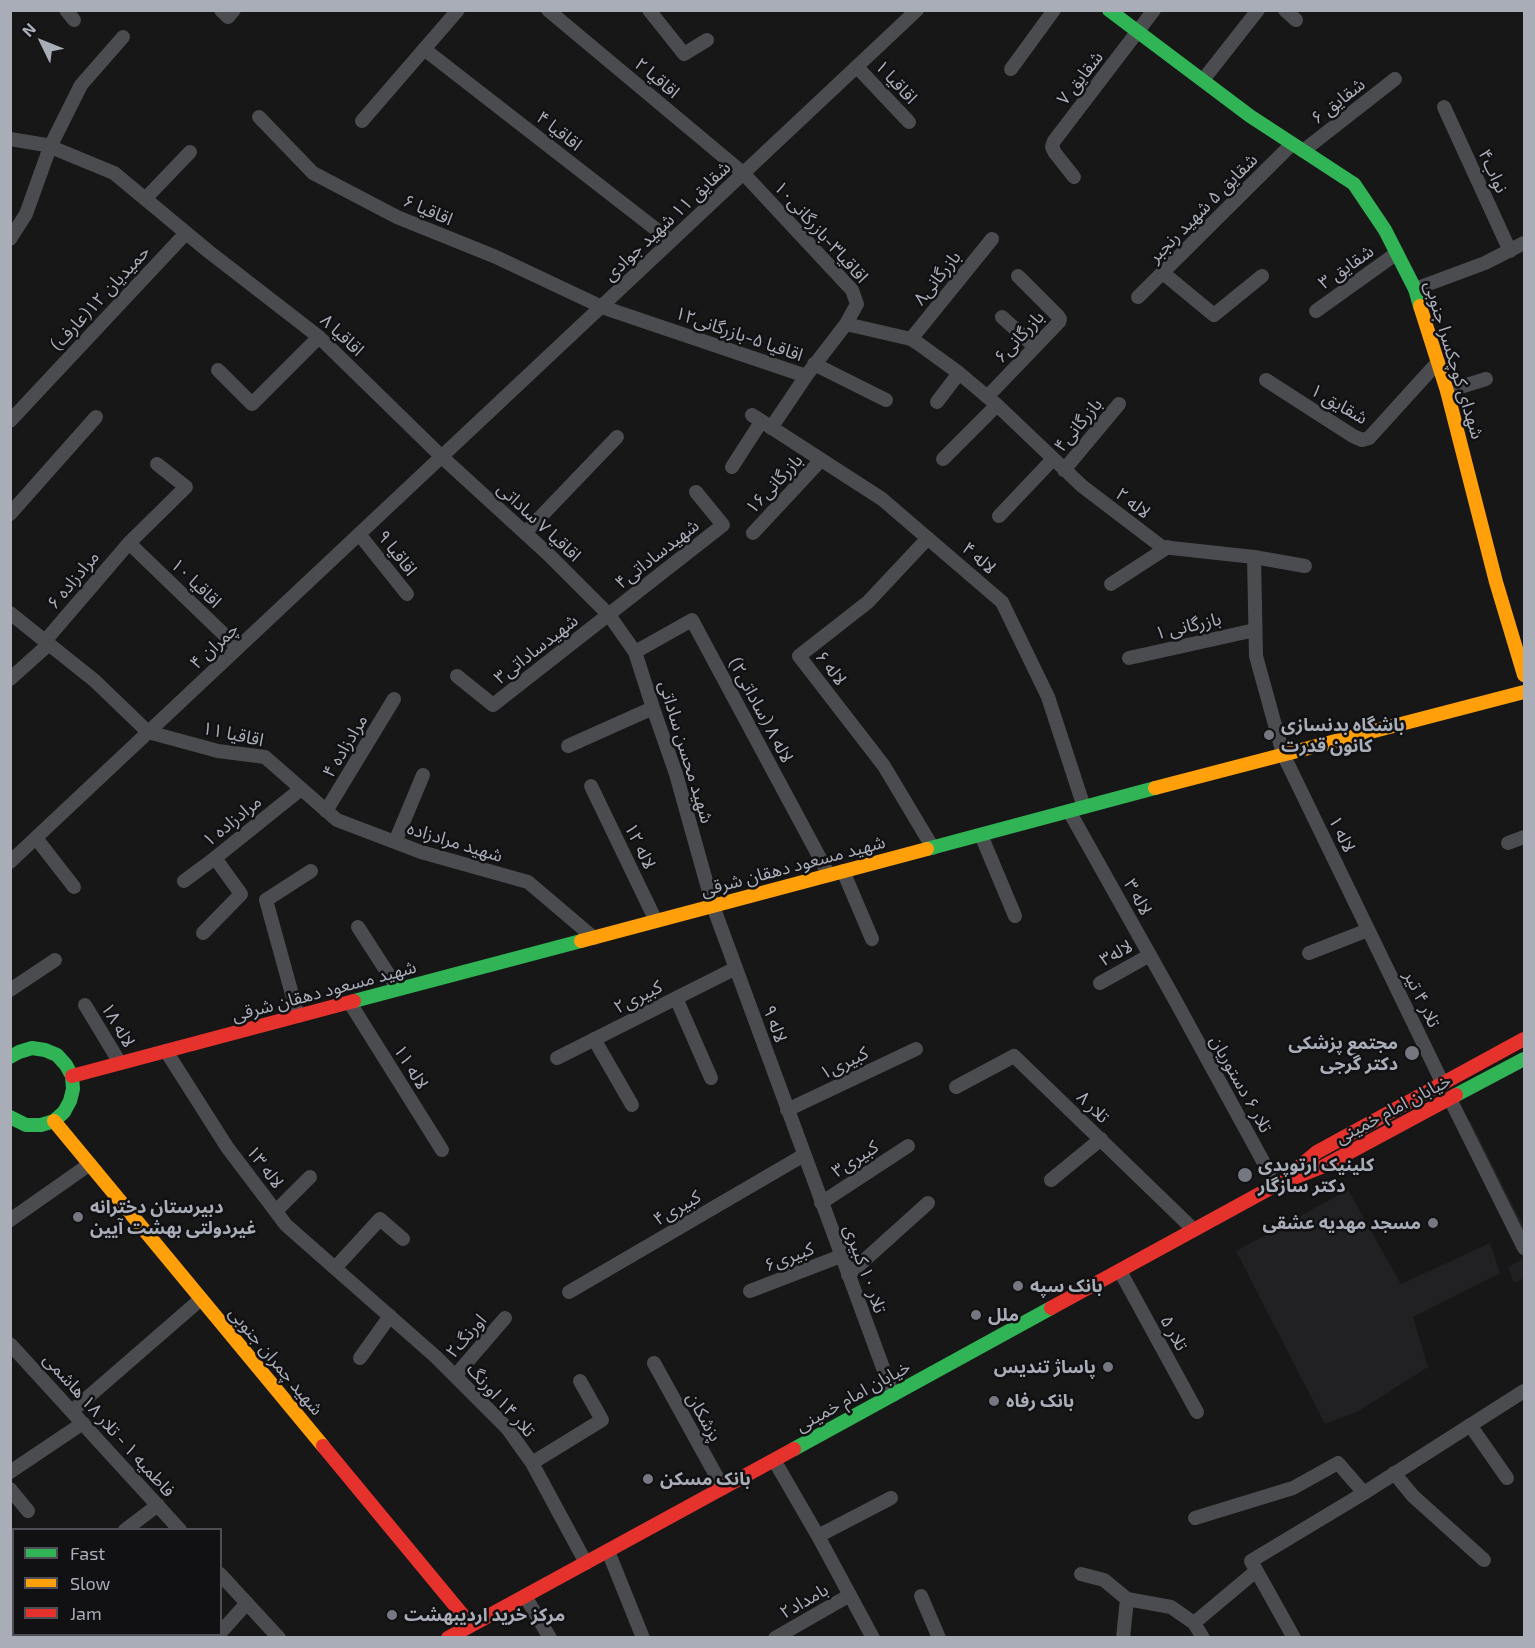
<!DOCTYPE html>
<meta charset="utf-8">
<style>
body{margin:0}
#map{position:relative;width:1535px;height:1648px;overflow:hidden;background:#171717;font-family:"Exo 2",sans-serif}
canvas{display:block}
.frame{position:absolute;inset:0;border:12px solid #a8adb8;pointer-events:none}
.legend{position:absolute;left:12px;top:1528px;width:210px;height:108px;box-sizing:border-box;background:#111113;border:2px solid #4d4f55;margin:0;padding:8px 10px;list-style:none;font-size:18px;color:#a8adb8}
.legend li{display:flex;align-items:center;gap:12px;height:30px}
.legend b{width:30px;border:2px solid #4d4f55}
.north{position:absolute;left:12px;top:12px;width:60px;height:60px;-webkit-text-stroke:4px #111113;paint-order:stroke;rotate:313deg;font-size:16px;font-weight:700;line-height:24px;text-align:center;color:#a8adb8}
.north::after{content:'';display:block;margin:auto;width:21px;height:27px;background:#a8adb8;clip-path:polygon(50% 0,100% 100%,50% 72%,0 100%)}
</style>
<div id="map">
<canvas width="1535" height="1648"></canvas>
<div class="frame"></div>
<ul class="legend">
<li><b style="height:8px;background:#30b455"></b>Fast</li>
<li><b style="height:8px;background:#ff9f0a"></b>Slow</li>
<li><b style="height:8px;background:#e5322d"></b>Jam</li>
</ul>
<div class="north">N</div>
</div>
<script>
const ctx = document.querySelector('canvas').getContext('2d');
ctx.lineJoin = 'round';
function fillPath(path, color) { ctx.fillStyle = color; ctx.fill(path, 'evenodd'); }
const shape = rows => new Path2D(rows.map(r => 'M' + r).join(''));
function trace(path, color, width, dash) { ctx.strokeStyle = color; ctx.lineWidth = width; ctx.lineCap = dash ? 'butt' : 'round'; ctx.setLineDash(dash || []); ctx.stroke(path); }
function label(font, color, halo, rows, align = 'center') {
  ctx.font = font + ' "Exo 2","Noto Sans Arabic",sans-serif'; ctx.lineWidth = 5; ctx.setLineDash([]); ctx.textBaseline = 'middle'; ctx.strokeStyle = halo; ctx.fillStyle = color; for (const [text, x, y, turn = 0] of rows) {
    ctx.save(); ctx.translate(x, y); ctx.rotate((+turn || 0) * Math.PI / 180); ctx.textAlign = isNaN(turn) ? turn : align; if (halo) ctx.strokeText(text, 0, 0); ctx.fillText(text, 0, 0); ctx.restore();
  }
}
fillPath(shape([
 [1470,1120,1524,1227,1524,1278,1514,1283,1508,1267,1524,1259,1457,1128],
 [1348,1190,1401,1284,1490,1243,1500,1273,1413,1317,1428,1367,1357,1412,1325,1424,1236,1251]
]), '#212123');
trace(shape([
 [66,10,74,20],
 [221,10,228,17,234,10],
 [548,10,743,173,852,290,857,304,846,324,806,376],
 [649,10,684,54,707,40],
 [1285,10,1296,20],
 [424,49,671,241],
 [857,67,909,122],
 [1011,69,1054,10],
 [1203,80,1258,10],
 [1444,107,1510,251],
 [259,117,313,173,397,217,496,257,602,307,806,376,771,428],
 [362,121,458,10],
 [10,139,46,145,114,173,208,251,319,337,442,457,548,554,609,615,635,652,653,708,676,774,713,906,893,1395],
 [1303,151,1395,79],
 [1074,177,1055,153,1052,147,1054,141,1154,10],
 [145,199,190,152],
 [10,239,26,214,50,147,81,85,123,37],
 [1163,273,1214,315,1262,276],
 [1415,289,1485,263,1524,243],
 [1138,297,1292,144],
 [1316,311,1397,253],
 [1002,317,1034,346],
 [846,324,911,339,919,344,959,373,997,405,1082,486,1162,547,1254,557,1305,566],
 [911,339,992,239],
 [814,364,886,400],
 [218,370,252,404,319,337],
 [1266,380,1353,436,1362,440,1369,438,1438,362],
 [1447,391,1486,379],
 [987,397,1059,322,1060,319,1058,316,1018,276],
 [937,402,959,373],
 [752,415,882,499,1002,602,1048,697,1084,807],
 [10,421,186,233],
 [943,459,997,405],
 [732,467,761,422],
 [1064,470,1119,404],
 [10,514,96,417],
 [999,516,1053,459],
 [525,533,617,437],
 [753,533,821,460],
 [359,534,407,594],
 [928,538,868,602,799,656,884,766,933,848],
 [129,543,238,648],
 [1254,557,1256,656,1283,754,1443,1084],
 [1111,584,1168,547],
 [10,613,95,681,148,732,218,751,265,757,337,820,421,852,528,882,594,938],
 [45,641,129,543,186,487,157,464],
 [635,652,692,620,829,875],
 [1129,658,1255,630],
 [457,676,493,705,723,525,696,492],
 [10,679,49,644],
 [568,746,653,708],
 [591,786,656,921],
 [326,811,394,699],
 [1069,811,1175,1000,1276,1185],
 [981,835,1015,916],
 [36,838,74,887],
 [395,842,423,775],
 [1508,843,1524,837],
 [10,862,917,10],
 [843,871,872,939],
 [184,881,215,858,301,789],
 [358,927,398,989],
 [203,933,241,894,215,858],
 [1309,953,1368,930],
 [1100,983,1150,955],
 [10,990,55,960],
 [676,998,711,1078],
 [350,1003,442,1150],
 [85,1005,120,1063],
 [298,1016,266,900,311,871],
 [594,1039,632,1105],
 [166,1051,227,1147,286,1225,436,1357,507,1428,532,1463,586,1563],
 [557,1058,736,968],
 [956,1087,1014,1056,1194,1230],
 [1450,1099,1524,1248],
 [787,1110,916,1049],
 [1051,1180,1101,1139],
 [821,1203,908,1146],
 [276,1211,310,1177],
 [10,1220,90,1164],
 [335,1268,380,1219,403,1239],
 [1120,1271,1197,1412],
 [848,1275,928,1203],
 [750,1291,841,1256],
 [569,1292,804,1155],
 [10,1344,180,1530],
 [360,1358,390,1316],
 [654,1363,723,1488],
 [455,1376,505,1318],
 [72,1411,201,1299],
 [1470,1425,1507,1478],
 [774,1460,818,1536,873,1638],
 [532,1463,602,1420,580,1381],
 [10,1472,83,1423],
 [1394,1473,1413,1496,1484,1560],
 [10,1489,28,1511],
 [1195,1518,1293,1488,1338,1463,1364,1493],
 [125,1530,158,1505],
 [818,1536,891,1498],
 [608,1551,643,1638],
 [220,1574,279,1638],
 [1081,1574,1104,1580,1127,1599,1171,1607,1194,1623,1203,1638],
 [525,1596,550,1638],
 [921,1596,939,1638],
 [1194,1623,1256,1571],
 [220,1633,247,1603],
 [121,1634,123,1638],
 [775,1638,850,1595],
 [1123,1638,1127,1599],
 [1294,1638,1251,1561,1364,1493,1524,1391]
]), '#4b4c50', 14);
trace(shape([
 [1109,10,1250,116,1354,184,1385,230,1415,289,1420,306],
 [927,849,1155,788],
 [354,1001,581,941],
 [10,1057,19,1052,32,1048,45,1050,57,1055,66,1065,72,1076,73,1089,70,1101,64,1112,54,1121,41,1125,26,1125,10,1117],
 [1456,1095,1524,1059],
 [794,1449,1051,1308]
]), '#30b455', 14);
trace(shape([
 [1420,306,1447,391,1496,582,1524,675],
 [1155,788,1524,692],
 [581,941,927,849],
 [54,1121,323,1446]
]), '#ff9f0a', 14);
trace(shape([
 [72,1076,354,1001],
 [1293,1172,1317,1152,1524,1039],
 [1051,1308,1276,1185,1324,1166,1456,1095],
 [323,1446,471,1625],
 [448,1638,794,1449]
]), '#e5322d', 14);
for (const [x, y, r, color] of [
 [1269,735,6,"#757880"],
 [1412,1053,8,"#757880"],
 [1245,1175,8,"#757880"],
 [78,1217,6,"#757880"],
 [1433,1223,6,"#757880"],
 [1018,1286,6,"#757880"],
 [976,1315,6,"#757880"],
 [1108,1367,6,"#757880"],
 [994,1401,6,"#757880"],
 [648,1479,6,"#757880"],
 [392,1615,6,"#757880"]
]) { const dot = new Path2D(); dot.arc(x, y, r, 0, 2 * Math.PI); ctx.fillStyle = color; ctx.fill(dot); trace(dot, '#111113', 2); }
label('18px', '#a8adb8', '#111113', [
 ["اقاقیا ۲",657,78,40],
 ["شقایق ۷",1080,78,-52],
 ["اقاقیا ۱",896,82,47],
 ["شقایق ۶",1338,101,-38],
 ["اقاقیا ۴",559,131,38],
 ["نواب۴",1493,171,65],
 ["شقایق ۵ شهید رنجبر",1203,208,-45],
 ["اقاقیا ۶",428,210,23],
 ["شقایق ۱۱ شهید جوادی",667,221,-43],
 ["اقاقیا۳-بازرگانی۱۰",821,232,48],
 ["شقایق ۳",1346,267,-35],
 ["بازرگانی۸",937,278,-51],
 ["حمیدیان ۱۲(عارف)",100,298,-47],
 ["اقاقیا ۵-بازرگانی۱۲",739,334,19],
 ["اقاقیا ۸",342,335,43],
 ["بازرگانی۶",1019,337,-47],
 ["شهدای کوچکسرا جنوبی",1454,360,73],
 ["شقایق ۱",1339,404,30],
 ["بازرگانی۴",1078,425,-50],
 ["بازرگانی۱۶",774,484,-47],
 ["لاله ۲",1133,503,37],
 ["اقاقیا ۷ ساداتی",539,522,43],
 ["اقاقیا ۹",397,553,52],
 ["شهیدساداتی۴",657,554,-38],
 ["لاله ۴",979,558,41],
 ["مرادزاده ۶",73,580,-50],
 ["اقاقیا ۱۰",196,583,44],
 ["بازرگانی ۱",1188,626,-13],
 ["چمران ۴",214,646,-43],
 ["شهیدساداتی۳",536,649,-38],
 ["لاله ۶",831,668,52],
 ["لاله ۸ (ساداتی۲)",761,710,62],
 ["اقاقیا ۱۱",233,734,12],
 ["مرادزاده ۴",345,746,-59],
 ["شهید محسن ساداتی",686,752,73],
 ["مرادزاده ۱",232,821,-39],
 ["لاله ۱",1342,834,64],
 ["شهید مرادزاده",455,842,17],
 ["لاله ۱۲",640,846,64],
 ["شهید مسعود دهقان شرقی",793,866,-15],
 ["لاله ۳",1138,897,61],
 ["لاله۳",1116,953,-29],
 ["شهید مسعود دهقان شرقی",324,991,-15],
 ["کبیری۲",638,997,-27],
 ["تلار ۴ تیر",1422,999,64],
 ["لاله ۹",775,1024,70],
 ["لاله ۱۸",118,1025,59],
 ["کبیری۱",844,1063,-26],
 ["لاله ۱۱",411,1067,58],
 ["تلار ۶ دستوریان",1241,1084,61],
 ["تلار ۸",1093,1107,44],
 ["خیابان امام خمینی",1393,1109,-28],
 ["کبیری۳",855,1159,-33],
 ["لاله ۱۳",265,1167,53],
 ["کبیری۴",677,1208,-30],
 ["کبیری۶",789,1257,-21],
 ["تلار ۱۰ کبیری",865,1269,70],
 ["تلار ۵",1174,1333,61],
 ["اورنگ۲",466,1336,-49],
 ["شهید چمران جنوبی",276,1361,50],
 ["خیابان امام خمینی",853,1396,-29],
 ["تلار ۱۴ اورنگ",501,1400,48],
 ["پزشکان",704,1417,61],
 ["فاطمیه ۱ - تلار ۱۸ هاشمی",109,1425,48],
 ["بامداد۲",804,1601,-30]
]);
label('bold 18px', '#a8adb8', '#111113', [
 ["باشگاه بدنسازی",1281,725],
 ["کانون قدرت",1281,746],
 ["مجتمع پزشکی",1398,1043,"right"],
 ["دکتر گرجی",1398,1064,"right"],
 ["کلینیک ارتوپدی",1258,1165],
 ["دکتر سازگار",1258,1186],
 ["دبیرستان دخترانه",90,1207],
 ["غیردولتی بهشت آیین",90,1228],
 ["مسجد مهدیه عشقی",1421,1223,"right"],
 ["بانک سپه",1030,1286],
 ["ملل",988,1315],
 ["پاساژ تندیس",1096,1367,"right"],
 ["بانک رفاه",1006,1401],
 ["بانک مسکن",660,1479],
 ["مرکز خرید اردیبهشت",404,1615]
], 'left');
</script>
